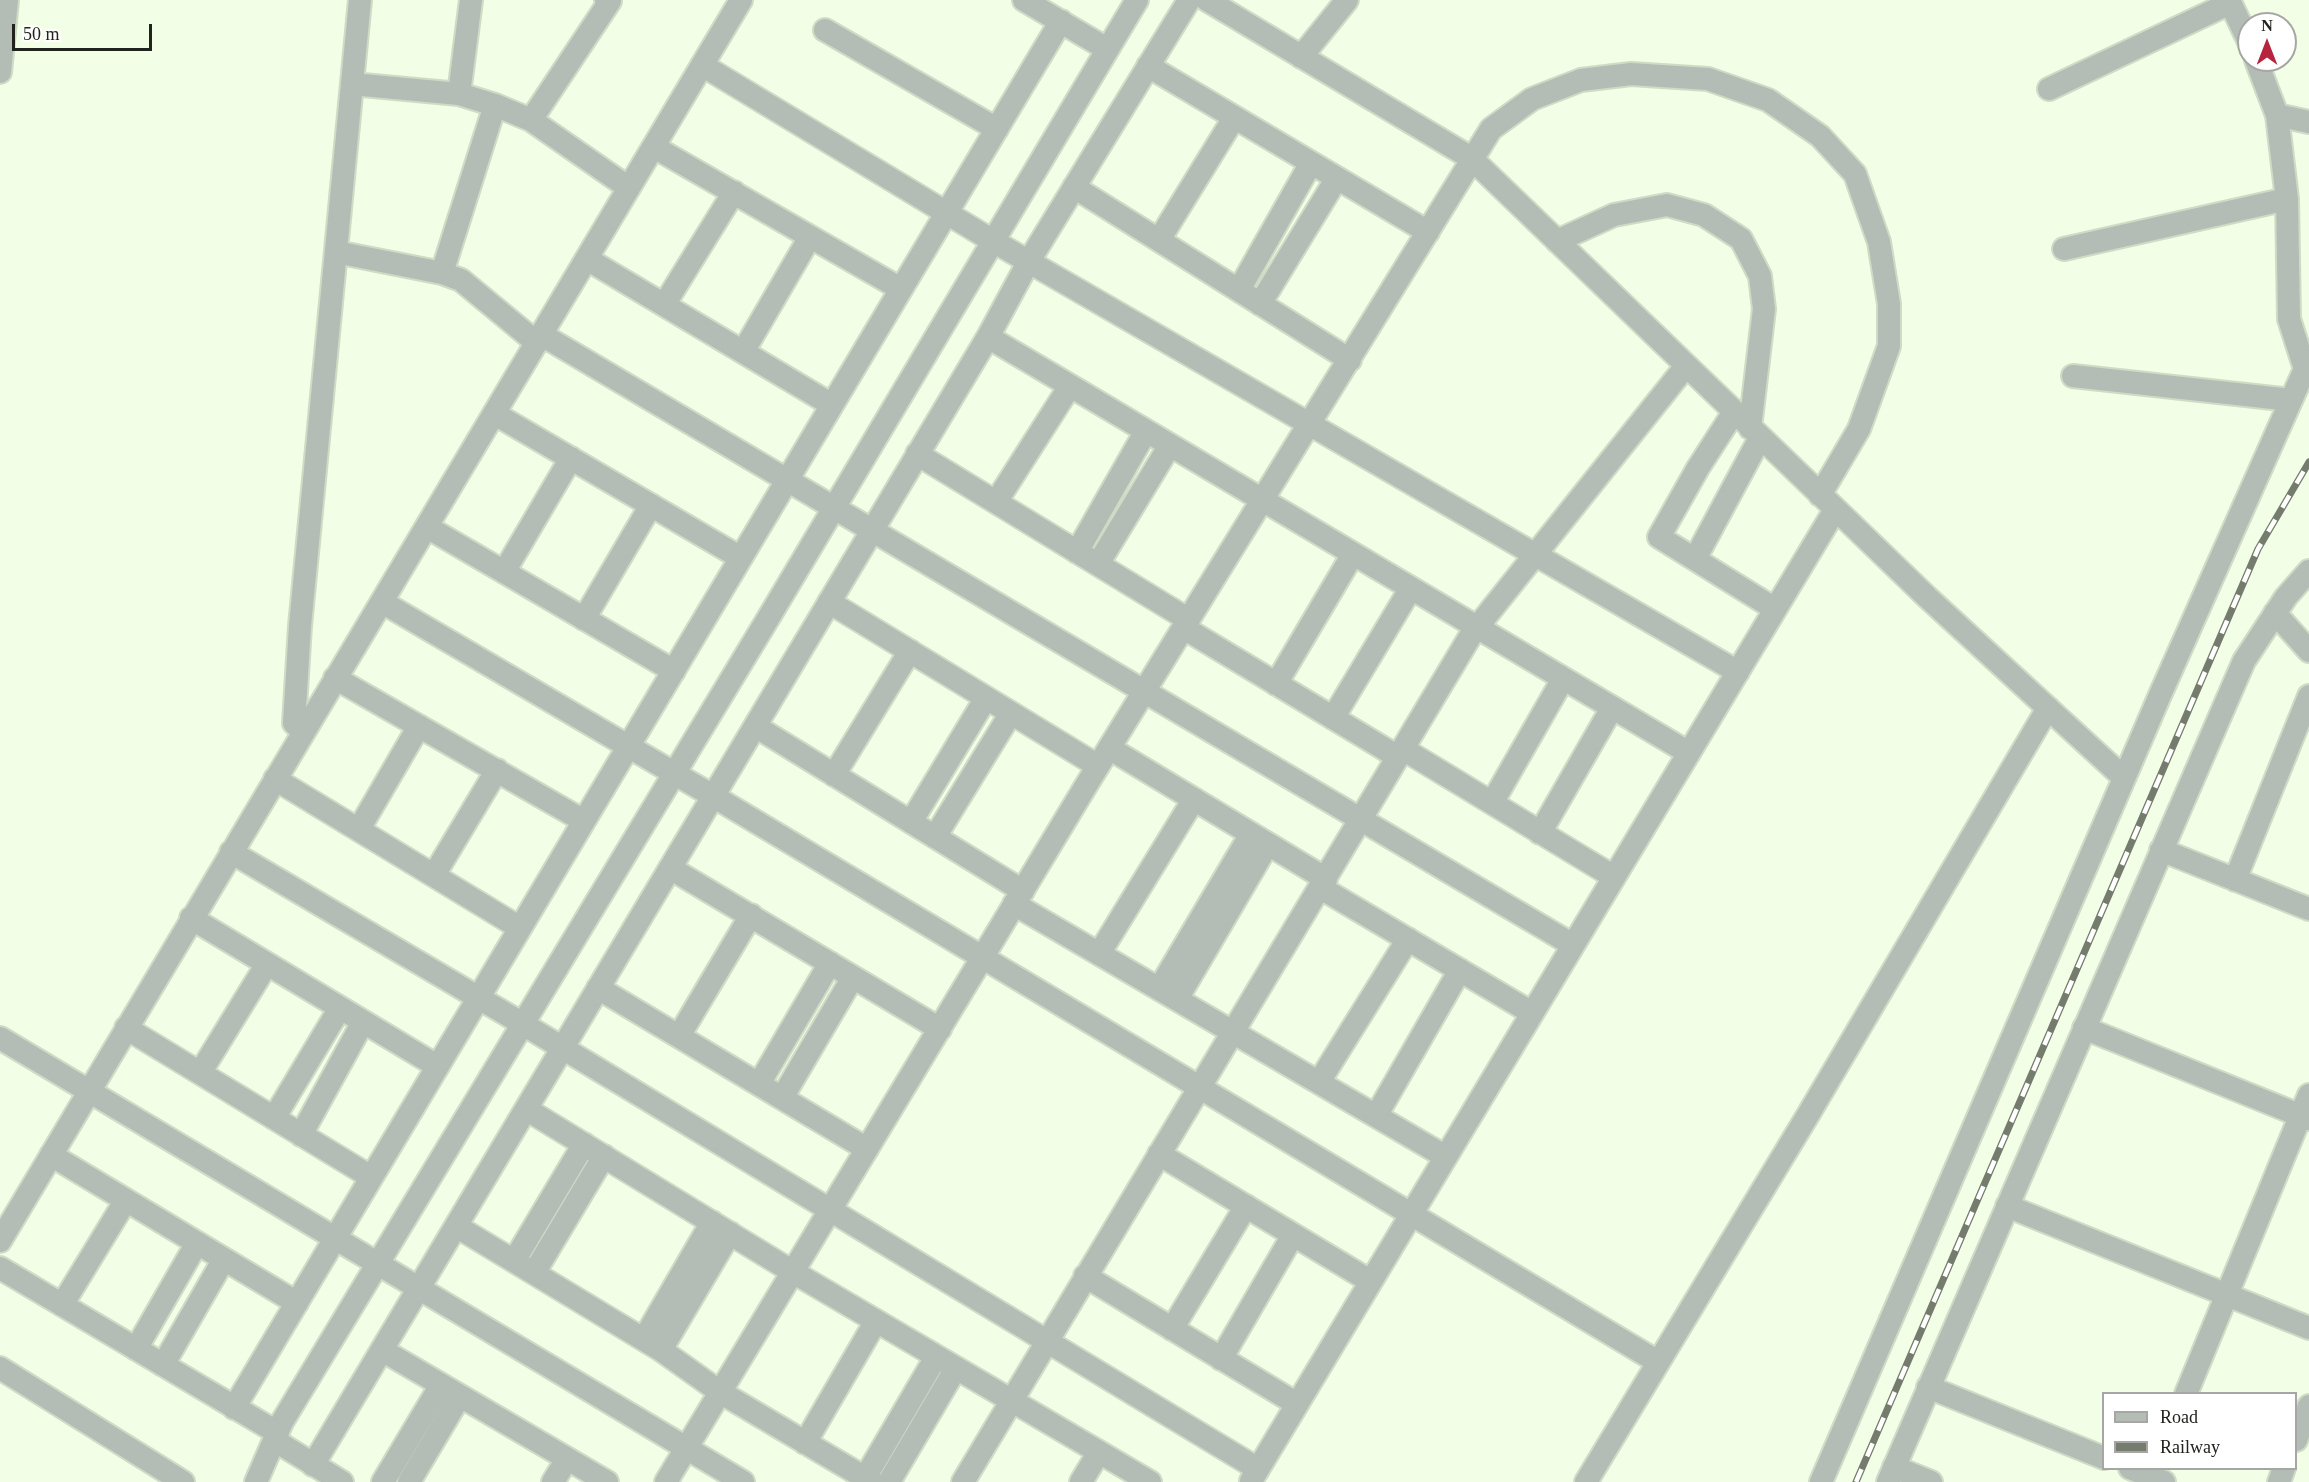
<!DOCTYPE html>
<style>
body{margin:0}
#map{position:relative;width:2309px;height:1482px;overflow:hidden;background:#f2fee6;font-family:"Times New Roman",serif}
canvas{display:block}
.legend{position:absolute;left:2102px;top:1392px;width:195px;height:78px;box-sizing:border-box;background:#fff;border:2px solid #a6a7a4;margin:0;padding:8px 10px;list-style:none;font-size:18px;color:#20241c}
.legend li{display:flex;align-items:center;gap:12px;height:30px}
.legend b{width:30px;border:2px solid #a6a7a4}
.north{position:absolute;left:2237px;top:12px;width:60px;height:60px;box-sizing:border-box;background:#fff;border:2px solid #a6a7a4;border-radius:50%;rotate:0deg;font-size:16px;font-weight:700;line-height:24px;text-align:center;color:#20241c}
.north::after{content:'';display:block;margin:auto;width:21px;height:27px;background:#b6243e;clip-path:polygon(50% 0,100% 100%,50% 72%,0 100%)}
.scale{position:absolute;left:12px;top:24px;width:140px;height:27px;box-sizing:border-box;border:3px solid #20241c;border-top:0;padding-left:8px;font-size:18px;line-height:21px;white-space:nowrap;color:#20241c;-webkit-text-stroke:4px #fff;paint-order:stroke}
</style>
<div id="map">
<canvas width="2309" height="1482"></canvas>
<ul class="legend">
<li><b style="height:8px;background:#b3bdb5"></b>Road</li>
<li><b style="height:8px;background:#757c6e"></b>Railway</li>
</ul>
<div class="north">N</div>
<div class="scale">50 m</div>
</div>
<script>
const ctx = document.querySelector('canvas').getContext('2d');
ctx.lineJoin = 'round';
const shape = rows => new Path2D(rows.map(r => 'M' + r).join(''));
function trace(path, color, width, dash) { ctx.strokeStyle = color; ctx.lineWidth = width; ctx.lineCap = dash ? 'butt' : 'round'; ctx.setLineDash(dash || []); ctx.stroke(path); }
const minor = shape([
 [1024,0,1107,49],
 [1207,0,1471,158,1927,597,2124,778],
 [2229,0,2249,42],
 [825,30,997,129],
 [1301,57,1347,0],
 [2256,60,2277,115,2287,199,2289,319,2305,369],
 [702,65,993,241,1738,672],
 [1148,66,1428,232],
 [0,72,7,0],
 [352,84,459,94,495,105,531,120,629,188],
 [2049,89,2230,3],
 [459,94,471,0],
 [2277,115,2309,122],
 [531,120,610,1,606,0],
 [654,147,901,289],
 [1074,187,1350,360],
 [1159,240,1234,118],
 [1557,241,1614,215,1667,205,1704,215,1741,239,1760,276,1764,309,1750,428],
 [2064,249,2287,199],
 [336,252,442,273,461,280,537,343],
 [587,259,832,405],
 [442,273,495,105],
 [1239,290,1311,163],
 [1260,304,1337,178],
 [664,305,734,192],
 [542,335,1573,945],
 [988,337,1689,753],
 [743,352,810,237],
 [2073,376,2291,400],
 [1734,412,1698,468,1659,537,1775,609],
 [495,414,741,558],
 [917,454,1189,620],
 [996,502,1070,386],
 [427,527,674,671],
 [1077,552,1146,431],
 [1695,559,1760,438],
 [1098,564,1170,445],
 [504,572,571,458],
 [382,602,713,796,1658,1362],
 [829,602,1098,766],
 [2275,613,2309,651],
 [584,619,651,505],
 [1184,628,1398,757],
 [335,678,584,821],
 [1276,684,1353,554],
 [1333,718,1411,588],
 [755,726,1023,891],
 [303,732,294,723,300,626,360,0],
 [1109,748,1326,879],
 [1403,749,1614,877],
 [834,775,910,651],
 [275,779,520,928],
 [1492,803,1563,679],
 [911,822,986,698],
 [359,829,419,726],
 [1540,833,1612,708],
 [935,837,1011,713],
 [2161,850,2309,909],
 [231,852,523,1024,1258,1469],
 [670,868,940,1029],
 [434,875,497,770],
 [2235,880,2309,696],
 [1321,888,1532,1013],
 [1014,904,1446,1157],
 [191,918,437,1066],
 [1099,954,1194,799],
 [598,988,867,1149],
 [1159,989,1251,834],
 [1177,999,1268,844],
 [126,1028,371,1177],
 [2084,1028,2309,1119],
 [679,1036,751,915],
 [0,1038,743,1482],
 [200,1073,267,964],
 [1319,1082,1408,939],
 [759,1084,830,963],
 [782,1098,853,977],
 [526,1109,793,1272,1150,1482],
 [1376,1116,1460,970],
 [274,1118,340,1008],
 [301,1135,363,1022],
 [1159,1154,1370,1281],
 [51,1155,297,1303],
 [2007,1206,2309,1328],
 [456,1226,661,1350,720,1392,872,1482],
 [0,1241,741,0],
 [514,1261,584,1144],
 [0,1268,278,1433],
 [534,1273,604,1156],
 [1085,1276,1297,1404],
 [62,1305,126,1200],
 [1172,1329,1246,1206],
 [644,1339,712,1222],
 [136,1349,197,1243],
 [382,1350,607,1482],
 [661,1350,730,1233],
 [1221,1359,1293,1235],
 [163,1365,224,1259],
 [0,1368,183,1482],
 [1928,1387,2104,1458],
 [2186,1394,2309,1095],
 [234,1408,1061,21],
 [274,1440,342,1482],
 [2296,1440,2309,1406],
 [805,1443,876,1321],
 [313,1465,988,337,1029,261,1189,0],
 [1894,1467,1931,1482],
 [2130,1468,2164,1482],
 [865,1478,936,1357],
 [1251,1481,1835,510],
 [256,1482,282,1422,769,617,1137,0],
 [383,1482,441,1385],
 [409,1482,460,1396],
 [553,1482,567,1459],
 [666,1482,1087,784,1491,129,1532,99,1581,80,1631,74,1708,79,1768,100,1820,136,1855,174,1879,242,1889,304,1889,346,1859,429,1820,495],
 [889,1482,956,1368],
 [963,1482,1471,635,1686,366],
 [1081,1482,1099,1452],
 [1586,1482,1808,1115,2048,708],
 [1821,1482,2160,695,2309,360],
 [1888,1482,2244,661,2286,597,2309,571],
 [2279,1482,2284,1468]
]);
trace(minor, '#d0dbc6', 26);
trace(minor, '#b3bdb5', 22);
const rail = shape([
 [1856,1482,2258,549,2309,462]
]);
trace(rail, '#757c6e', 7);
trace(rail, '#fff', 4.5, [14]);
</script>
